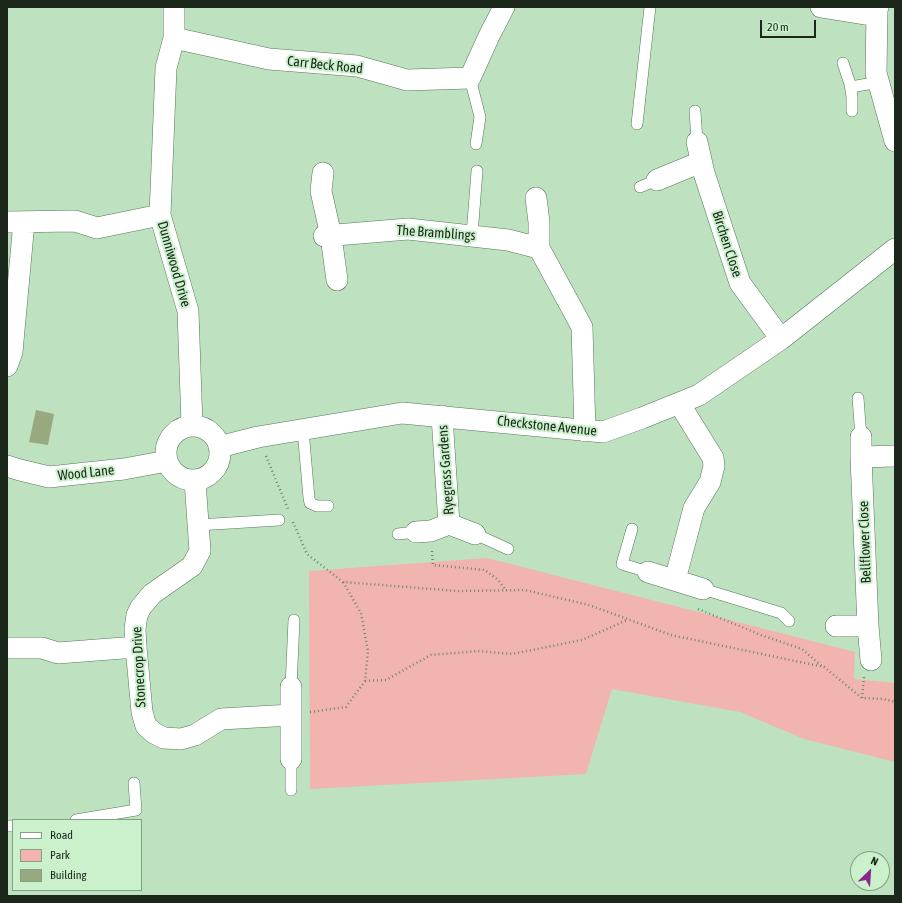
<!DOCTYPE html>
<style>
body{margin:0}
#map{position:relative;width:902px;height:903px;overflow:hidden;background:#bee2bf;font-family:"Asap Condensed",sans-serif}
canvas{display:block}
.frame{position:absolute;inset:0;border:8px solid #1a271a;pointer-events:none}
.legend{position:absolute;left:12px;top:819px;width:130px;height:72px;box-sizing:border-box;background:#cbf0cc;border:1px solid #84a085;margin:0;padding:5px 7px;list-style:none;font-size:12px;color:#1a271a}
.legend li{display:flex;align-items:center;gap:8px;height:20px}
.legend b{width:20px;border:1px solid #84a085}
.north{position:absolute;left:850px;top:851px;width:40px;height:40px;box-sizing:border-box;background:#cbf0cc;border:1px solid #84a085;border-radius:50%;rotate:25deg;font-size:11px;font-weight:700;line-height:16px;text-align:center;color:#1a271a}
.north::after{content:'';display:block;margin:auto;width:14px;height:18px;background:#8a2890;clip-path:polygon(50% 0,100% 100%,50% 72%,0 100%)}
.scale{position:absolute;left:760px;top:20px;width:56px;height:18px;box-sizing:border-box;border:2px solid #1a271a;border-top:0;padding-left:5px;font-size:12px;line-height:14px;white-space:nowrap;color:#1a271a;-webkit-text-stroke:3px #cbf0cc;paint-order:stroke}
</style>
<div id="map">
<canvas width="902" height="903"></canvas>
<div class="frame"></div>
<ul class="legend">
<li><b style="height:5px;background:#fff"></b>Road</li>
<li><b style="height:11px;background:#f2b4ae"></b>Park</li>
<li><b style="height:11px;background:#98a87f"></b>Building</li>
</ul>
<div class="north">N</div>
<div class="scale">20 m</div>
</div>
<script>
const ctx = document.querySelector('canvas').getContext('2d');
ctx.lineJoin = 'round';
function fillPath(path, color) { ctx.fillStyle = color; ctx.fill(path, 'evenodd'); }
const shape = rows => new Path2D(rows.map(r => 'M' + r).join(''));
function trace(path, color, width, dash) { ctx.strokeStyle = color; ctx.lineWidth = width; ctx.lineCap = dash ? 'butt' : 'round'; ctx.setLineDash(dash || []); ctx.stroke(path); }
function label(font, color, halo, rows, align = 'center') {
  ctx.font = font + ' "Asap Condensed",sans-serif'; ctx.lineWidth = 4; ctx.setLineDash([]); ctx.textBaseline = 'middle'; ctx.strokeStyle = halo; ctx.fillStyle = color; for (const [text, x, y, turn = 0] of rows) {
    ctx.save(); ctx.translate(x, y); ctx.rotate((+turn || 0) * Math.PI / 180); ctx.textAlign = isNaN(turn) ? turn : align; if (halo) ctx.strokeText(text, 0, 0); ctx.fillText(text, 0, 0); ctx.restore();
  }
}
fillPath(shape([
 [487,558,855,652,854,679,895,683,895,762,804,739,740,712,612,689,586,774,310,789,309,571]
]), '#f2b4ae');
fillPath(shape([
 [36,410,54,414,48,445,29,442]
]), '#98a87f');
const lane = shape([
 [843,63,850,84,852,97,852,111],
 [470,78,480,117,476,144],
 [851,87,879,82],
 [695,111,697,142],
 [637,124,650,7],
 [640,187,657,180],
 [472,235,477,171],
 [858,398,861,437],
 [303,430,309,498,310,503,317,506,328,506],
 [198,525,279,520],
 [632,529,622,564,648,572],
 [398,534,416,532],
 [475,534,508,549],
 [703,589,781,613,789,621],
 [291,687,294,620],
 [291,759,291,790],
 [76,820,136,810,134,783],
 [7,826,13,826]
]);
const street = shape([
 [174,7,174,38,166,68,160,215,188,311,192,426],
 [821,7,877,16],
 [878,7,877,10,876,73,895,141],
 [174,38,269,59,357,66,407,80,470,78,489,36,504,7],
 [697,142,704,173,740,283,781,339],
 [323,173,321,191,331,236,337,280],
 [657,180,701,162],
 [536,198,539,222,539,248],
 [7,222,75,221,97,228,160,215],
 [324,236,408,229,508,240,539,248,582,327,585,431],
 [7,366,12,352,24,222],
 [442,416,449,524],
 '166 453a27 27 0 1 1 54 0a27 27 0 1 1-54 0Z',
 [861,437,861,457],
 [219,447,258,437,402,413,603,432,642,418,699,395,781,339,895,249],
 [7,466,20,470,49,477,124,469,167,461],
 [195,481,200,551,192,566,152,594,141,607,137,615,135,629,136,647,142,712,146,726,154,733,164,738,181,739,195,735,221,719,291,715],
 [416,532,431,531,449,524,475,534],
 [648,572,703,589],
 [675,580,694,508,710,482,714,466,713,458,679,403],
 [836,626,868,626,861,457,895,456],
 [868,626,871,660],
 [7,648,42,648,58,653,136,647],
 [291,759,291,687]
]);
trace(lane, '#557656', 12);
trace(street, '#557656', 22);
trace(shape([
 [266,456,288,509],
 [293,522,307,554,343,582,457,591,525,590,589,605,671,635,824,667,862,698,884,699,895,702],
 [432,551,433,565,485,570,497,579,506,590],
 [698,609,761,635,802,649,823,667],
 [365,681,386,680,431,655,478,651,512,654,582,640,627,620],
 [862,698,864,677],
 [310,712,346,707,365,681,368,651,361,613,343,582]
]), '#6d866e', 2.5, [1, 3]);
trace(lane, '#fff', 11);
trace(street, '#fff', 21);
label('14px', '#1a271a', '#cbf0cc', [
 ["Carr Beck Road",325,65,6],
 ["The Bramblings",436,233,4],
 ["Birchen Close",727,244,72],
 ["Dunniwood Drive",174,264,74],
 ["Checkstone Avenue",547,426,6],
 ["Ryegrass Gardens",446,470,-94],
 ["Wood Lane",86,473,-6],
 ["Bellflower Close",865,542,-92],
 ["Stonecrop Drive",139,667,-93]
]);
</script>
